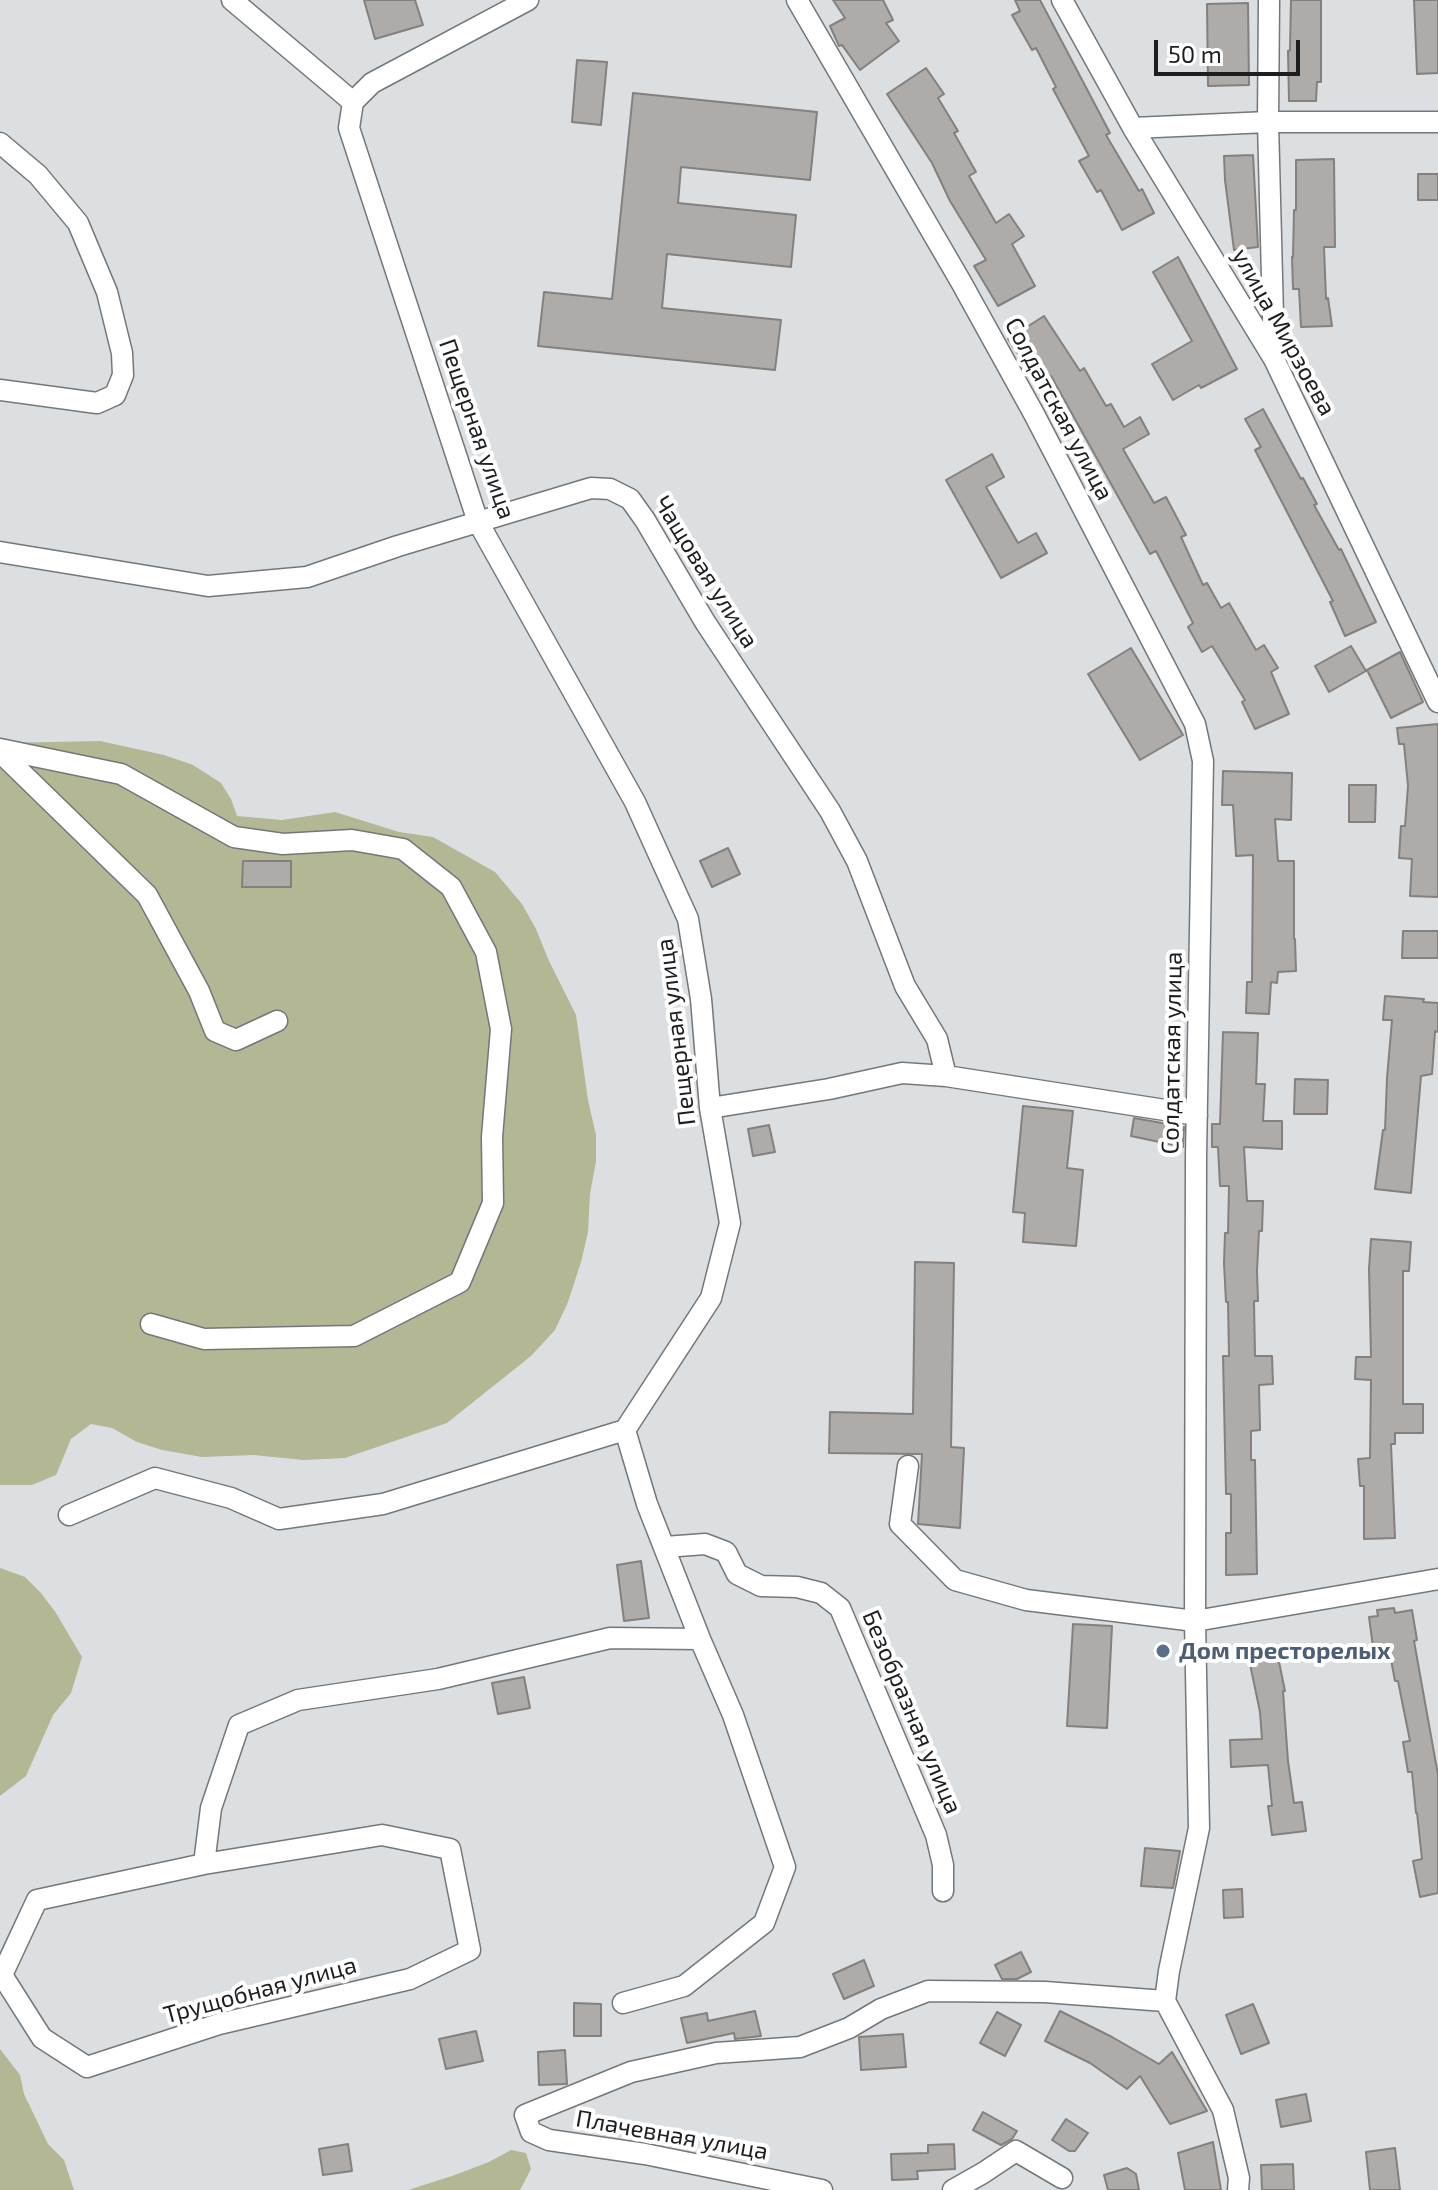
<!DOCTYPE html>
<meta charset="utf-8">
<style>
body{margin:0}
#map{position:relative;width:1438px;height:2190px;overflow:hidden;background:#dbdfe2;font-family:"Exo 2",sans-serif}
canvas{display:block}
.scale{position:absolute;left:1154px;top:40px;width:146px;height:36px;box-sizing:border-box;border:4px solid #1d1e20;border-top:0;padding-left:10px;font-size:24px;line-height:28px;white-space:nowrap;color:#1d1e20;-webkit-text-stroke:6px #fff;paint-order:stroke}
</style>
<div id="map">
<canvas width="1438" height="2190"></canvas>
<div class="scale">50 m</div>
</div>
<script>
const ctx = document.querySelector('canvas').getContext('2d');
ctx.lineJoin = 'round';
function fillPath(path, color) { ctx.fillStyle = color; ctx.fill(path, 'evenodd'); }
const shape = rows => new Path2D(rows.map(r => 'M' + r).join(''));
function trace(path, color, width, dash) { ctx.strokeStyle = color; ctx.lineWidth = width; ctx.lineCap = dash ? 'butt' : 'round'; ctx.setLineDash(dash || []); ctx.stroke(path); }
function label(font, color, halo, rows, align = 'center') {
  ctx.font = font + ' "Exo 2",sans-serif'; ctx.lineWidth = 8; ctx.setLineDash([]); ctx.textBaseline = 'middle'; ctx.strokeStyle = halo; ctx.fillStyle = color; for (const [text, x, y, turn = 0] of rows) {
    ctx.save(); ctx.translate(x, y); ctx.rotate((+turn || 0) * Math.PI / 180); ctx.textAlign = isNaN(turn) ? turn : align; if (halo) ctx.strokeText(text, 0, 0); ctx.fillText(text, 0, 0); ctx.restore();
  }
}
fillPath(shape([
 [100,741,164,755,193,765,221,783,231,799,237,816,282,820,335,812,399,832,433,837,495,872,522,904,536,929,549,961,576,1015,588,1100,596,1135,596,1161,590,1194,588,1232,581,1262,568,1302,555,1330,531,1356,447,1423,345,1458,303,1460,254,1455,202,1457,162,1450,137,1442,112,1428,91,1424,71,1439,56,1475,32,1485,0,1485,0,743],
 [0,1568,25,1577,41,1593,56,1613,82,1657,71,1693,53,1715,26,1776,0,1796],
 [0,2049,20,2075,24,2094,48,2144,64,2160,74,2190,0,2190],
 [511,2150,526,2153,531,2169,520,2190,408,2190,452,2176,489,2162]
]), '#b3b793');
const building = shape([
 [364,0,415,0,423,25,375,39,364,0],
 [833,0,883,0,893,20,886,23,899,41,860,70,842,45,839,46,830,26,845,18,833,0],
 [1015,0,1040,0,1110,133,1106,135,1139,191,1142,189,1154,213,1122,230,1101,190,1097,192,1079,161,1089,156,1053,89,1056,87,1036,48,1032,50,1012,15,1020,11,1015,0],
 [1291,0,1321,0,1321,82,1317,82,1316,101,1289,101,1288,51,1290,50,1291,0],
 [1414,0,1438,0,1438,73,1417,74,1414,0],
 [1248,3,1249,85,1208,86,1207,4,1248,3],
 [577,60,607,62,601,125,572,122,577,60],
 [926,68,944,94,938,98,958,131,954,133,976,172,969,176,996,223,1009,214,1024,236,1012,244,1035,286,998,306,974,266,986,260,950,201,932,163,887,94,926,68],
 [633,93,817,112,810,180,681,167,678,203,796,215,791,267,667,254,662,308,781,320,775,370,538,346,544,292,612,299,633,93],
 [1253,155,1258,247,1234,250,1225,180,1224,156,1253,155],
 [1334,159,1335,247,1324,247,1326,299,1328,298,1332,326,1301,327,1299,289,1293,289,1292,257,1293,257,1294,210,1296,210,1296,160,1334,159],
 [1418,174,1438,174,1438,200,1418,200,1418,174],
 [1178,257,1237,369,1201,388,1199,385,1173,400,1152,364,1192,341,1153,272,1178,257],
 [1044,316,1080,371,1084,368,1106,406,1111,404,1124,427,1140,417,1149,434,1123,449,1154,503,1166,497,1186,535,1181,537,1203,585,1207,583,1221,608,1229,603,1256,650,1264,645,1278,668,1271,672,1289,714,1255,729,1242,702,1245,700,1212,646,1202,652,1188,627,1193,623,1156,551,1150,554,1051,376,1038,384,1008,339,1044,316],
 [1263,409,1301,479,1303,478,1317,504,1314,505,1339,550,1341,549,1376,622,1345,636,1330,602,1333,601,1255,450,1261,447,1245,419,1263,409],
 [992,454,1004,477,986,487,1018,543,1036,533,1047,553,1001,578,946,480,992,454],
 [1351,646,1366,671,1329,692,1315,666,1351,646],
 [1131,648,1183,735,1140,760,1088,674,1131,648],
 [1400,652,1423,702,1391,718,1367,670,1400,652],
 [1438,724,1438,897,1410,896,1412,859,1399,858,1401,826,1405,826,1408,786,1404,744,1399,744,1397,728,1438,724],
 [1223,771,1292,773,1291,820,1275,819,1278,861,1294,861,1294,939,1295,939,1296,971,1278,972,1277,983,1271,982,1269,1014,1246,1013,1247,982,1252,982,1253,855,1236,856,1233,805,1222,805,1223,771],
 [1349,785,1376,785,1375,822,1349,822,1349,785],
 [728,848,740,874,712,887,700,861,728,848],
 [243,861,291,861,291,887,242,887,243,861],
 [1403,931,1438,931,1438,958,1402,958,1403,931],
 [1385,996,1424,999,1423,1002,1438,1003,1438,1032,1435,1031,1432,1074,1421,1076,1411,1193,1375,1189,1383,1130,1385,1130,1387,1078,1392,1020,1383,1020,1385,996],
 [1223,1032,1258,1033,1256,1084,1265,1084,1263,1121,1282,1121,1282,1149,1244,1147,1247,1201,1263,1201,1262,1231,1259,1231,1257,1271,1258,1301,1254,1301,1255,1356,1272,1356,1273,1384,1259,1385,1260,1430,1251,1431,1251,1460,1255,1460,1257,1574,1226,1575,1226,1533,1231,1533,1231,1494,1226,1494,1223,1356,1229,1356,1228,1302,1226,1302,1224,1263,1225,1233,1228,1233,1229,1186,1220,1186,1218,1147,1212,1147,1212,1124,1220,1124,1223,1032],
 [1295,1079,1328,1080,1327,1114,1294,1114,1295,1079],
 [1023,1106,1073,1111,1067,1168,1083,1170,1076,1246,1023,1242,1025,1213,1013,1212,1023,1106],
 [1134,1118,1184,1127,1183,1147,1131,1136,1134,1118],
 [769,1125,775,1152,753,1156,748,1129,769,1125],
 [1371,1239,1411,1242,1409,1271,1403,1271,1403,1404,1423,1404,1423,1433,1395,1433,1395,1444,1391,1444,1395,1538,1364,1539,1364,1486,1360,1486,1358,1459,1370,1458,1371,1380,1355,1379,1356,1357,1371,1357,1369,1269,1371,1239],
 [915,1262,954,1263,951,1447,964,1448,960,1528,918,1524,922,1454,829,1453,830,1412,913,1414,915,1262],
 [641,1561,649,1618,624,1621,617,1565,641,1561],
 [1394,1608,1395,1613,1412,1610,1417,1640,1414,1641,1438,1775,1438,1893,1420,1897,1413,1861,1422,1859,1417,1813,1416,1813,1412,1772,1408,1772,1403,1742,1410,1741,1398,1681,1395,1681,1388,1644,1373,1647,1369,1617,1378,1616,1377,1610,1394,1608],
 [1073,1624,1112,1626,1107,1728,1067,1726,1073,1624],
 [1278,1657,1285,1691,1283,1691,1288,1761,1294,1803,1302,1802,1306,1831,1272,1835,1268,1806,1272,1806,1268,1765,1231,1767,1230,1740,1262,1739,1260,1712,1250,1664,1278,1657],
 [524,1677,530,1708,498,1714,492,1683,524,1677],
 [1145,1848,1180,1851,1173,1888,1141,1886,1145,1848],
 [1242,1889,1243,1917,1224,1918,1223,1890,1242,1889],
 [1021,1952,1031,1972,1017,1979,1002,1979,995,1965,1021,1952],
 [864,1960,874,1986,844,1999,833,1974,864,1960],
 [574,2003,601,2004,601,2036,574,2036,574,2003],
 [1253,2004,1269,2043,1241,2054,1226,2015,1253,2004],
 [755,2011,761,2036,735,2039,734,2033,687,2043,681,2018,707,2013,708,2021,755,2011],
 [1060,2011,1112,2037,1159,2064,1172,2052,1207,2111,1170,2124,1140,2076,1127,2089,1090,2063,1045,2041,1060,2011],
 [997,2012,1021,2025,1005,2056,980,2043,997,2012],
 [476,2031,483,2061,446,2069,439,2039,476,2031],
 [903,2034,906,2067,861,2070,859,2037,903,2034],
 [565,2050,567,2084,539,2085,538,2052,565,2050],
 [1306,2094,1311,2121,1281,2127,1276,2100,1306,2094],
 [983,2112,1017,2131,1012,2139,1001,2145,973,2130,983,2112],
 [1066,2119,1088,2133,1075,2151,1069,2151,1052,2140,1066,2119],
 [1213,2142,1221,2190,1185,2190,1178,2153,1213,2142],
 [348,2144,352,2171,323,2175,319,2149,348,2144],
 [954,2144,955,2169,917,2171,918,2179,892,2180,891,2154,928,2153,928,2145,954,2144],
 [1395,2148,1400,2190,1370,2190,1366,2152,1395,2148],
 [1293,2164,1294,2190,1262,2190,1261,2165,1293,2164],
 [1127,2168,1136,2174,1139,2190,1108,2190,1104,2175,1127,2168]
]);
fillPath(building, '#afaba8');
trace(building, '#84807d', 2);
const minor = shape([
 [232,0,353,102],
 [797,0,961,282,1034,414,1195,724,1203,761,1196,1156,1195,1621,1199,1828,1169,1971,1165,2001,1223,2110,1239,2178,1238,2190],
 [1062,0,1133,128,1274,359,1438,702],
 [1269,0,1268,122,1274,355],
 [1133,128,1268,122,1438,122],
 [0,143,38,175,78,223,107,292,122,353,123,375,115,395,97,403,0,390],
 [0,552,208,586,307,577,398,546,591,488,610,489,630,499,645,520,705,622,830,811,857,861,905,986,937,1039,946,1076],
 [0,749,121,774,234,837,283,844,352,840,403,849,451,887,486,952,501,1029,492,1137,493,1203,460,1282,354,1336,204,1339,151,1324],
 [0,752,147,895,199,991,215,1031,236,1040,277,1021],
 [710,1108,829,1089,902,1073,946,1076,1197,1115],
 [908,1466,900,1524,955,1580,1026,1600,1195,1621,1438,1579],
 [69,1515,155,1478,231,1498,279,1519,383,1504,625,1430,711,1298,730,1223,710,1108,701,999,688,919,635,802,478,522,349,128,353,102,372,83,528,0],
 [665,1547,705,1544,726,1552,737,1574,761,1586,797,1587,821,1593,840,1608,936,1835,943,1865,943,1891],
 [204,1864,382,1835,450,1849,470,1950,410,1979,219,2024,87,2067,42,2038,2,1975,37,1900,204,1864,211,1808,239,1725,298,1700,438,1679,610,1638,700,1639,647,1504,625,1430],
 [623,2003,684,1986,764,1923,785,1867,733,1715,700,1639],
 [822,2190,645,2154,549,2140,531,2132,525,2115,631,2072,716,2053,800,2047,849,2028,881,2009,928,1991,1045,1992,1165,2001],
 [953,2190,983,2173,1016,2151,1062,2178]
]);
trace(minor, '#74777a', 23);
trace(minor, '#fff', 20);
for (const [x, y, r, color] of [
 [1163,1651,8,"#5c6f8a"]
]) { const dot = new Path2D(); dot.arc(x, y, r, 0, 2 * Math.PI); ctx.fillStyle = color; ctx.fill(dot); trace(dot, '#fff', 3); }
label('24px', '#1d1e20', '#fff', [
 ["улица Мирзоева",1284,332,61],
 ["Солдатская улица",1059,409,62],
 ["Пещерная улица",477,429,71],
 ["Чащовая улица",706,572,58],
 ["Пещерная улица",676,1032,-97],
 ["Солдатская улица",1172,1053,-89],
 ["Безобразная улица",912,1712,67],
 ["Трущобная улица",260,1990,-15],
 ["Плачевная улица",672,2135,10]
]);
label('bold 24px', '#4e5e75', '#fff', [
 ["Дом престорелых",1179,1651]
], 'left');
</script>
